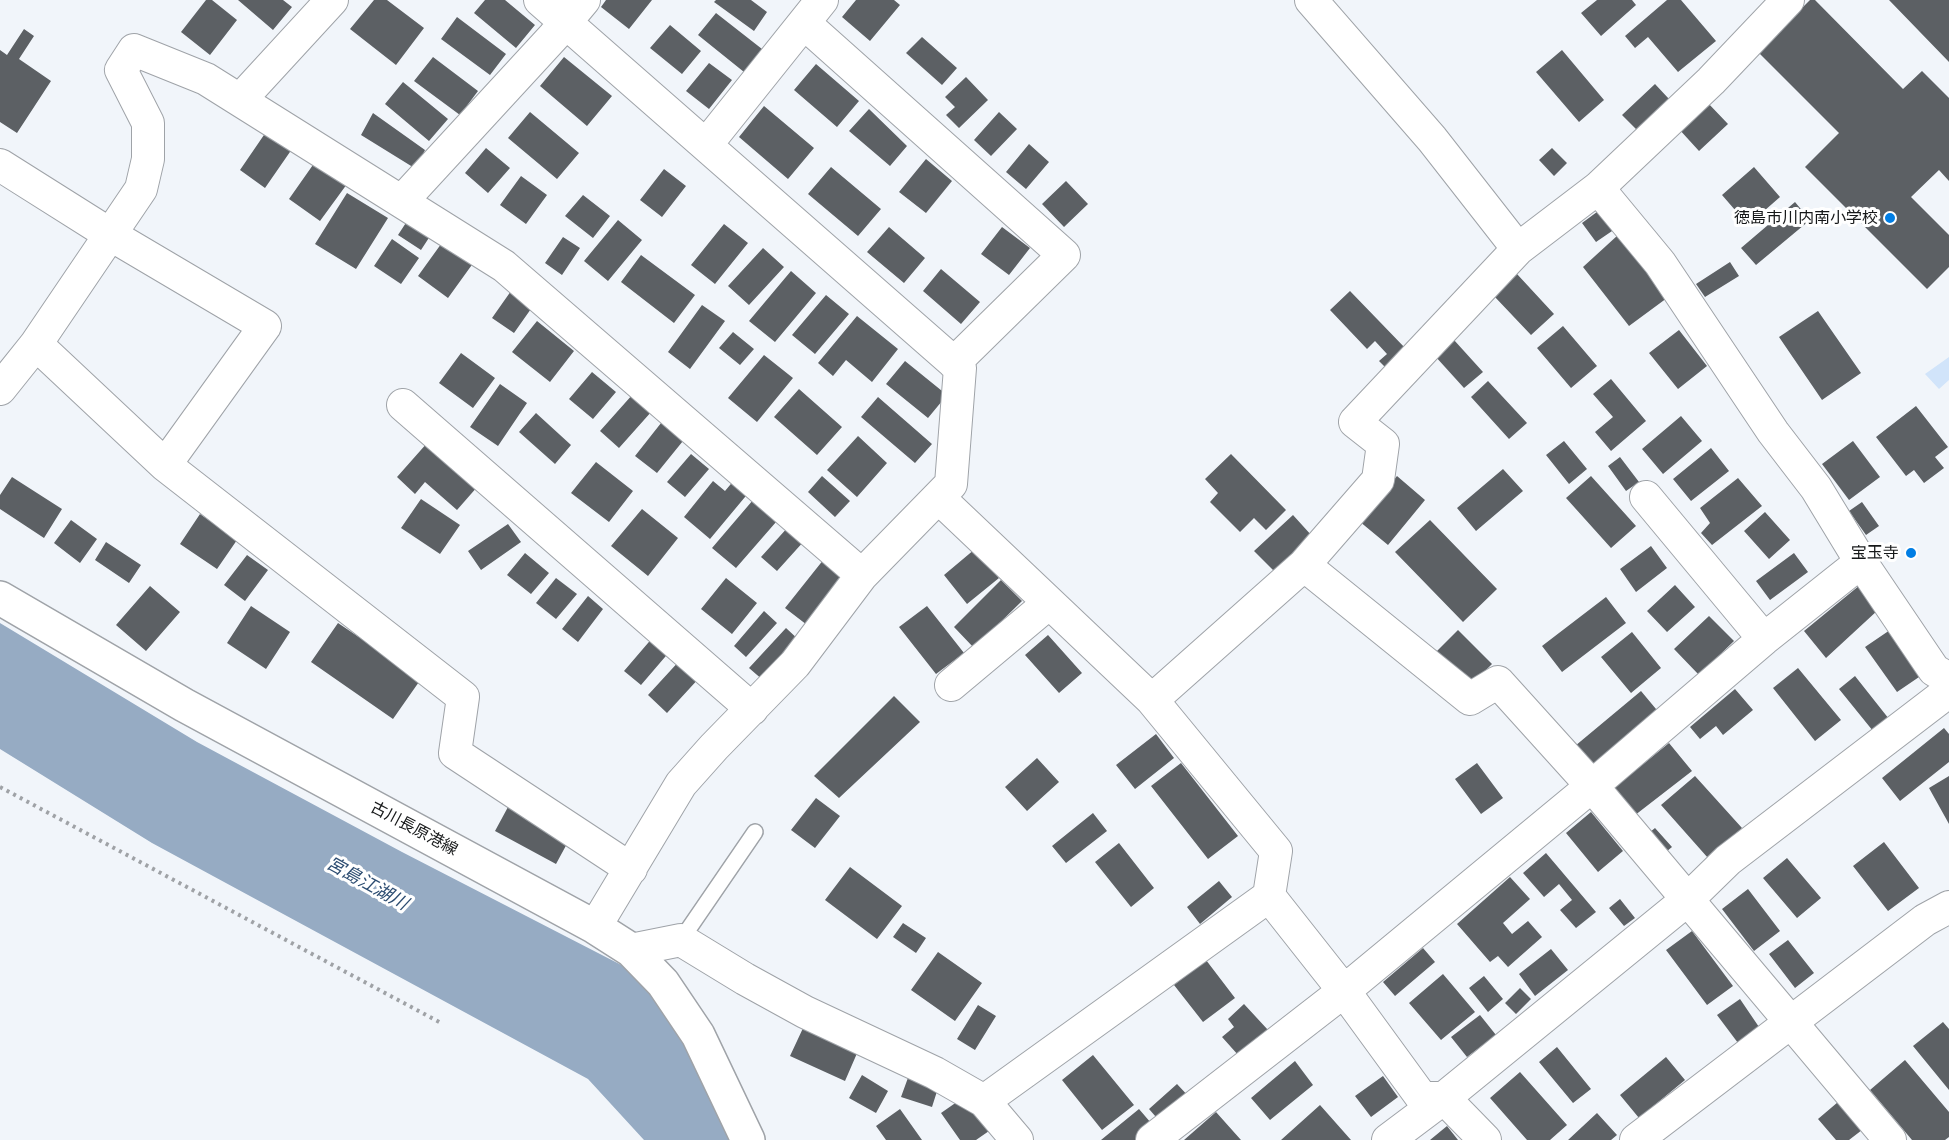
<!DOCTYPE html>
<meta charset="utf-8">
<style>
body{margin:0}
canvas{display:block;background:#f1f5fa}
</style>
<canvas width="1949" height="1140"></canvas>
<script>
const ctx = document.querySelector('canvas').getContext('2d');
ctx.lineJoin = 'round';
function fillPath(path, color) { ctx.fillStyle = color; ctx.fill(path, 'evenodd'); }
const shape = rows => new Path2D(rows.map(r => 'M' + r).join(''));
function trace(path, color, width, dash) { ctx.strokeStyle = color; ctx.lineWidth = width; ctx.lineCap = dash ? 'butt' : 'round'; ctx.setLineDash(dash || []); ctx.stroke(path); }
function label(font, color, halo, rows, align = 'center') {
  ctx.font = font + ' "PT Sans Narrow","Noto Sans JP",sans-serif'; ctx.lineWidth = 6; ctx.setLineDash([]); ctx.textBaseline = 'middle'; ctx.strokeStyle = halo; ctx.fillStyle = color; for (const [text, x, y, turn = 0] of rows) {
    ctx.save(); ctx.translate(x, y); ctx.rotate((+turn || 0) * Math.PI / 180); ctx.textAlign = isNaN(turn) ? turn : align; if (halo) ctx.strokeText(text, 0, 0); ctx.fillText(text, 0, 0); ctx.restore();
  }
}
fillPath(shape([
 [1949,357,1949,380,1939,389,1925,374]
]), '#d1e4fa');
fillPath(shape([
 [0,623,197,742,402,852,631,970,678,1028,733,1140,644,1140,588,1079,152,843,0,749]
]), '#96abc3');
fillPath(shape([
 [206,0,212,0,237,20,210,55,181,32],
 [238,0,283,0,292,7,273,30],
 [374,0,387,0,424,28,396,65,350,29],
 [485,0,505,0,535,25,516,48,474,13],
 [606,0,652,0,629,29,601,7],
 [716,0,751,0,767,12,754,31,714,2],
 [856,0,894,0,900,5,870,41,842,17],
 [1597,0,1632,0,1636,5,1601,36,1581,13],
 [1667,0,1681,0,1716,41,1678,72,1648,37,1635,48,1625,36],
 [1810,0,1815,0,1903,89,1922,71,1949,98,1949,181,1939,170,1911,197,1949,235,1949,267,1927,289,1805,167,1839,133,1758,52],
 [1889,0,1949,0,1949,62],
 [716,13,762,49,744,72,698,35],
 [457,17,506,54,490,75,441,39],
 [670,25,701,51,682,74,650,48],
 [24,29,34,36,19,59,51,81,17,133,0,122,0,50,7,55],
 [922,37,957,68,942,85,906,53],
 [1562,50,1604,100,1579,122,1536,72],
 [433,57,478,91,460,115,414,81],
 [564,57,612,96,587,126,540,86],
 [709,63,732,80,709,109,686,91],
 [816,64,859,101,837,127,794,90],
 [966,77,988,100,959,128,946,115,955,107,945,97],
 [403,82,448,119,429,141,385,104],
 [1655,84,1669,99,1637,130,1622,115],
 [1707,102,1728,124,1699,151,1678,128],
 [764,106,814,148,788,179,739,137],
 [869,109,907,146,890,166,849,131],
 [530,112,579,153,557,179,508,138],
 [999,112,1017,129,991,156,974,140],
 [373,113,425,150,416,169,361,135],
 [266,132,292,149,265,188,240,170],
 [1029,144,1049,162,1026,189,1006,172],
 [486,148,510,168,488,193,465,173],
 [1552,148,1567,163,1554,176,1539,160],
 [926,159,952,181,926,213,899,192],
 [315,162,347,184,320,221,289,199],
 [831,167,881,209,858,236,808,194],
 [1754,167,1780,197,1748,225,1722,195],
 [664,169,686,186,662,217,640,200],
 [521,176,547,195,526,224,500,205],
 [1066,181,1088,204,1064,227,1042,204],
 [347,193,388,218,356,269,315,244],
 [583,195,610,216,593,238,565,216],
 [1795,202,1810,220,1756,265,1741,248],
 [1601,209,1615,229,1596,242,1582,223],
 [413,212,436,227,421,250,398,235],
 [618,220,642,240,608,281,584,261],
 [724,224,748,243,715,284,691,265],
 [889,227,925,258,904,283,867,252],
 [1002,227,1030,248,1009,275,981,254],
 [449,233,479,255,448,298,418,276],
 [1618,235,1667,298,1629,326,1583,267],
 [563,237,580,248,562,275,545,263],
 [392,239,419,258,401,284,374,266],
 [763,248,784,267,749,305,728,286],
 [641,255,695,295,674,323,621,282],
 [1730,262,1739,276,1705,297,1696,284],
 [941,269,980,302,961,324,923,291],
 [791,271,816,293,775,342,749,321],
 [1517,274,1554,314,1531,335,1494,296],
 [511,291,533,306,514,333,492,318],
 [1350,291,1407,350,1387,369,1379,361,1387,354,1375,341,1367,349,1330,310],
 [826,295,849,314,815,354,792,335],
 [702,305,725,321,690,369,668,352],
 [1818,311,1861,373,1822,400,1779,337],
 [857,316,898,349,872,382,846,360,833,376,818,363],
 [537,321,574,351,550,382,512,352],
 [1563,326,1597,366,1571,388,1537,348],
 [1679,330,1707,366,1678,389,1649,353],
 [733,332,754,349,740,365,719,348],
 [1454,340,1483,372,1464,388,1435,356],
 [461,353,495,378,473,408,439,383],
 [764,355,793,378,757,422,728,398],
 [905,361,947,395,928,418,886,384],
 [592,372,616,392,593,419,569,399],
 [1611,379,1646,421,1611,451,1595,432,1613,417,1593,394],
 [1488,381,1527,423,1509,439,1471,397],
 [500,384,527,403,498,446,470,427],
 [799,389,842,427,817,455,774,417],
 [633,394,652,411,619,448,600,431],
 [878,397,932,444,915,463,861,417],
 [1916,406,1948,447,1935,457,1944,468,1924,483,1914,470,1906,476,1876,437],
 [536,413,571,445,555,464,519,432],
 [1681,416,1702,441,1663,474,1642,449],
 [665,418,687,436,657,473,635,456],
 [858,436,887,463,857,497,827,470],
 [1564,441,1587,469,1569,484,1546,455],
 [1853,441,1880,477,1849,500,1822,464],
 [428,442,478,486,457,510,425,482,415,494,397,477],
 [1711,448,1729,471,1691,501,1673,479],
 [691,454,709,469,685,497,667,482],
 [1231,454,1286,510,1266,530,1254,518,1240,532,1210,502,1218,493,1205,479],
 [1620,457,1639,482,1626,491,1608,466],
 [596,462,633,491,609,522,571,493],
 [1503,469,1523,491,1476,531,1457,508],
 [740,473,755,485,710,539,684,517,713,481,725,491],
 [822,476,850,501,835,517,808,492],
 [1397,476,1425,500,1388,545,1359,521],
 [1591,476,1636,526,1611,548,1566,498],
 [12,477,62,509,44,538,0,509,0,495],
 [1738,478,1762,506,1712,545,1701,533,1710,523,1700,508],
 [759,493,783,514,736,568,712,548],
 [421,499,460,525,440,554,401,528],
 [1862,502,1879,526,1866,535,1849,511],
 [642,509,678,538,648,576,611,546],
 [1765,512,1790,540,1769,559,1744,531],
 [200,514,237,540,217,569,180,544],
 [1293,515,1312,536,1274,571,1254,551],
 [71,520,97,539,80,563,54,543],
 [1430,520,1497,589,1463,622,1395,552],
 [508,524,521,542,481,570,468,551],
 [789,526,805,540,777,571,761,557],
 [106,542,141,565,129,583,95,560],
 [1651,546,1667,568,1636,592,1620,569],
 [975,549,999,578,967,604,944,575],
 [525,553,549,573,531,594,507,575],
 [1794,553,1808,572,1770,600,1756,581],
 [247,555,268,570,245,601,224,585],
 [824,559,850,579,811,628,785,608],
 [556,578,577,594,556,619,536,603],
 [726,578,757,603,732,634,701,609],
 [1001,580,1022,601,974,648,954,627],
 [1675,585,1695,607,1667,632,1647,611],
 [1860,585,1878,610,1826,658,1804,631],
 [150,586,180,612,146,651,116,625],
 [588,596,603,609,578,642,562,629],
 [1606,597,1626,623,1562,672,1542,646],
 [251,606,290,632,266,669,227,643],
 [927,606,964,653,936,674,899,627],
 [764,611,777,623,746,657,734,646],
 [1709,616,1734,641,1699,675,1674,649],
 [338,623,421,679,393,719,311,662],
 [786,628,800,641,764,681,749,668],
 [1458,630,1492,664,1471,685,1437,651],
 [1890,630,1922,675,1897,692,1865,647],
 [1632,632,1661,668,1631,693,1601,657],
 [1048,635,1082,673,1059,693,1025,655],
 [654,636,671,650,641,685,624,671],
 [682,658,701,676,667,713,648,695],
 [1798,668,1841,720,1815,741,1773,688],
 [1855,676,1889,719,1873,731,1839,689],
 [1735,689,1753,710,1723,735,1716,726,1700,739,1690,727],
 [1641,691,1661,715,1595,770,1575,746],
 [894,696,920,722,839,798,814,776],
 [1944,728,1949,734,1949,762,1900,801,1882,778],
 [1156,734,1174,758,1135,789,1116,765],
 [1669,743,1692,771,1630,819,1609,792],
 [1037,758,1059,782,1027,811,1005,787],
 [1181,763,1238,836,1208,859,1151,786],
 [1477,763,1503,798,1481,814,1455,779],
 [1695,776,1742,828,1708,858,1661,805],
 [1949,776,1949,824,1929,788],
 [816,798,840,816,815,848,791,830],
 [508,807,569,840,556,864,495,831],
 [1591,812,1623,851,1598,872,1566,833],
 [1093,813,1107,831,1066,863,1052,846],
 [1655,828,1672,847,1661,856,1644,837],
 [1884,842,1919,888,1888,911,1853,866],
 [1119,843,1154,888,1131,907,1095,862],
 [1546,853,1596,912,1576,928,1560,910,1572,900,1559,884,1544,897,1523,873],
 [1787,858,1821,898,1797,918,1763,878],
 [850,867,902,906,877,939,825,900],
 [1510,877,1530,899,1503,923,1512,934,1528,921,1542,937,1508,967,1498,956,1490,962,1457,924],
 [1219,881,1232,897,1200,924,1187,907],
 [1748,889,1780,931,1754,951,1722,909],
 [1620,899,1635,918,1624,926,1609,908],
 [903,923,926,938,916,953,893,937],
 [1692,931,1733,986,1707,1005,1666,950],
 [1788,940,1814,973,1795,988,1769,954],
 [1423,948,1435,962,1395,996,1383,982],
 [1551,949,1568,970,1535,996,1519,974],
 [938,952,982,983,955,1021,911,990],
 [1206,960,1235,998,1203,1022,1174,985],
 [1443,974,1475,1012,1441,1040,1409,1003],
 [1484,976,1503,999,1488,1012,1469,988],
 [1520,988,1531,999,1516,1014,1505,1003],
 [1740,999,1759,1027,1738,1043,1717,1015],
 [1244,1004,1268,1030,1239,1056,1222,1037,1234,1027,1228,1019],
 [978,1005,996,1016,975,1050,957,1039],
 [1480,1015,1496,1035,1467,1057,1451,1037],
 [1943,1022,1949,1029,1949,1090,1913,1046],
 [804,1026,858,1051,845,1081,790,1056],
 [1557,1047,1591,1089,1573,1103,1539,1062],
 [1093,1055,1134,1105,1102,1130,1062,1080],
 [1666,1057,1685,1080,1639,1118,1620,1095],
 [1905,1060,1949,1112,1949,1137,1945,1140,1912,1140,1870,1090],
 [1295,1061,1313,1085,1270,1120,1251,1098],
 [1520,1072,1567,1125,1550,1140,1527,1140,1490,1098],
 [862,1075,888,1091,876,1113,849,1098],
 [909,1075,939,1085,932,1107,901,1097],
 [1383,1076,1398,1097,1371,1117,1355,1096],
 [1177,1084,1191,1099,1163,1125,1149,1109],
 [964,1097,989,1131,976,1140,960,1140,941,1113],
 [1838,1102,1862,1130,1849,1140,1836,1140,1818,1119],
 [1320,1105,1351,1140,1281,1140],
 [900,1109,922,1140,886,1140,876,1126],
 [1139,1109,1157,1130,1144,1140,1101,1140],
 [1216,1112,1241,1140,1184,1140],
 [1597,1113,1617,1135,1611,1140,1568,1140],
 [1447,1126,1458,1140,1430,1140]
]), '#5c6064');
const lane = shape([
 [681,940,755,832]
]);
const street = shape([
 [540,0,960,368,951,484,862,575],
 [1311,0,1432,139,1518,249],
 [804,23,1064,255,954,363],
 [240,100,332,0],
 [706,145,822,0],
 [0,165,111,235,265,326,165,465],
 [1598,188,1660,263,1773,432,1816,488,1861,562,1934,670,1949,679],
 [402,201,554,36,584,0],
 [36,344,165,465,463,697,455,753,631,869],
 [0,389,36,344,141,189,148,159,148,123,121,70,134,50,206,79,504,266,862,575,795,664,714,747,681,784,595,927],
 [403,405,752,709],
 [1646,497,1764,639],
 [939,498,1152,700],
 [1304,565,1470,699,1498,682,1592,786,1890,1140],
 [951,685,1049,603],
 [631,950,681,940,745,979,805,1012,935,1073,984,1101,1017,1140],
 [984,1101,1269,896],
 [1152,1140,1344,991,1592,786,1764,639,1861,562],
 [1388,1140,1444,1098,1687,900,1728,860,1949,691],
 [1485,1140,1444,1098,1422,1098,1344,991,1269,896,1276,851,1152,700,1304,565,1378,480,1383,444,1355,422,1518,249,1598,188,1711,81,1788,0],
 [1636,1140,1925,920,1949,907]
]);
const secondary = shape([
 [0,598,184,705,595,927,631,950,663,983,698,1035,748,1140]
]);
trace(lane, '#9fa3a8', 18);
trace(street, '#9fa3a8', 34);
trace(secondary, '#9fa3a8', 36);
trace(shape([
 [0,787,443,1024]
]), '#9fa2a6', 4, [3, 4.5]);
trace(lane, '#fff', 15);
trace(street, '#fff', 32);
trace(secondary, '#fff', 33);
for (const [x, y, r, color] of [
 [1890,218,6,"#017ee4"],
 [1911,553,6,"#017ee4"]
]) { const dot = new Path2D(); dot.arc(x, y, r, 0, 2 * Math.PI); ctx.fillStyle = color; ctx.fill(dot); trace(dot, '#fff', 2); }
label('16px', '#161819', '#fff', [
 ["徳島市川内南小学校",1878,218],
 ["宝玉寺",1899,553]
], 'right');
label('16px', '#161819', '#fff', [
 ["古川長原港線",414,829,28]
]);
label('italic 18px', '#2c4c71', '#fff', [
 ["宮島江湖川",367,884,29]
]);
</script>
